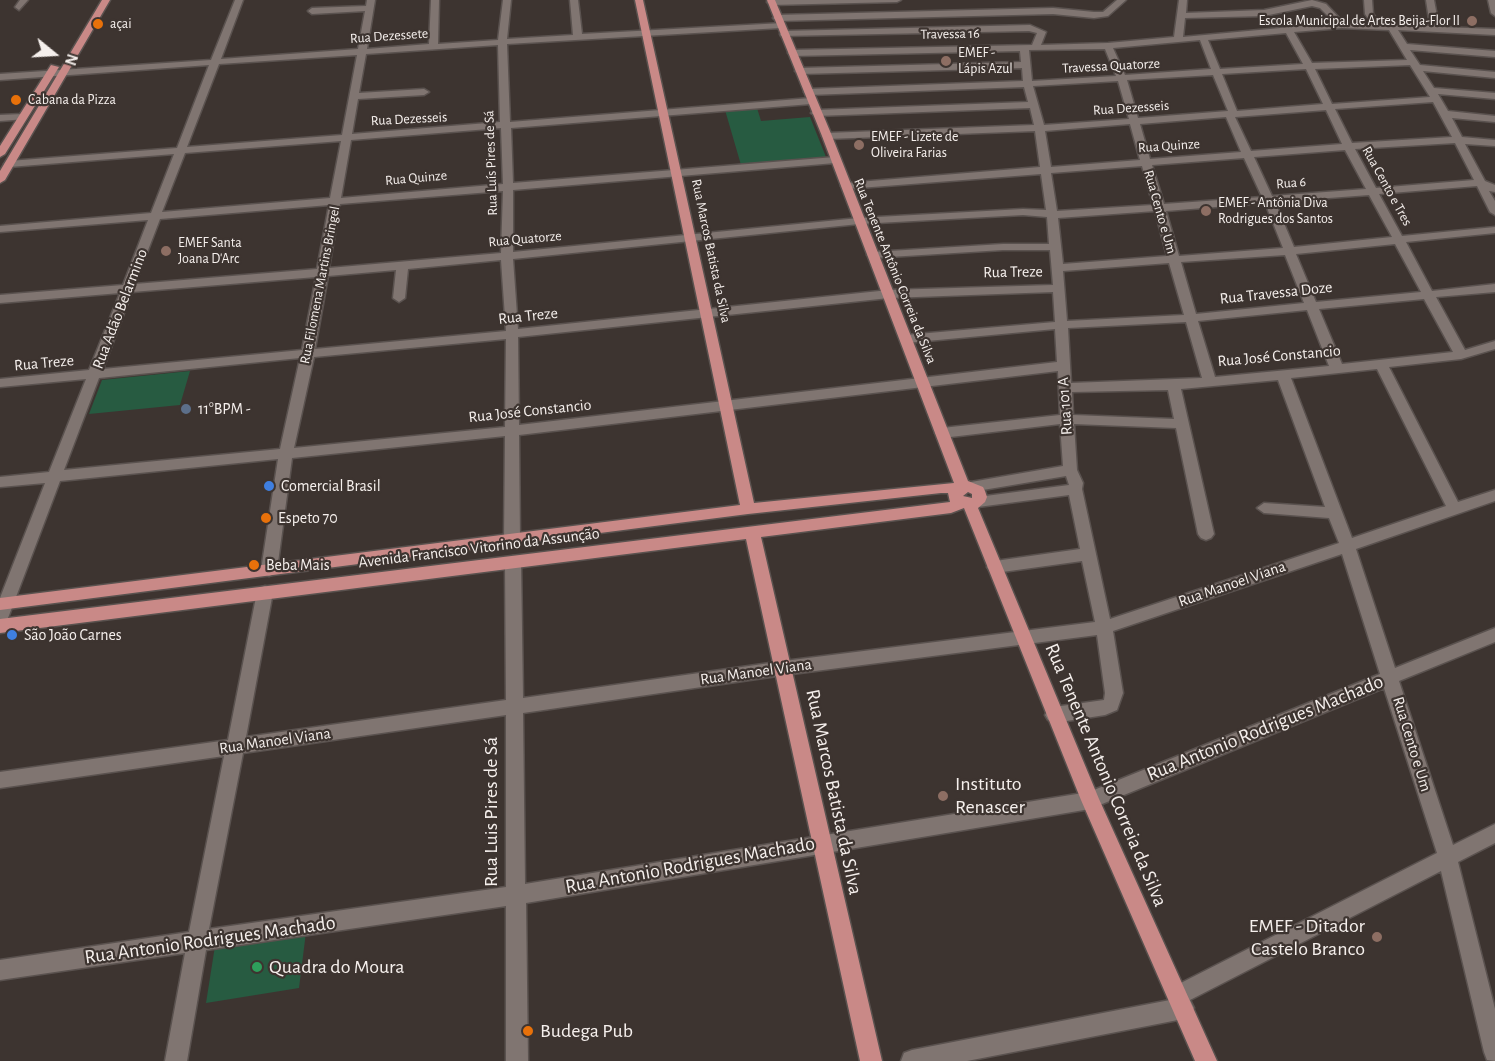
<!DOCTYPE html>
<meta charset="utf-8">
<style>
body{margin:0}
#map{position:relative;width:1495px;height:1061px;overflow:hidden;background:#3d3430;font-family:"Alegreya Sans",sans-serif}
canvas{display:block}
.north{position:absolute;left:24px;top:24px;width:60px;height:60px;-webkit-text-stroke:4px #3d3430;paint-order:stroke;rotate:108deg;font-size:16px;font-weight:700;line-height:24px;text-align:center;color:#f5efec}
.north::after{content:'';display:block;margin:auto;width:21px;height:27px;background:#f5efec;clip-path:polygon(50% 0,100% 100%,50% 72%,0 100%)}
</style>
<div id="map">
<canvas width="1495" height="1061"></canvas>
<div class="north">N</div>
</div>
<script>
const ctx = document.querySelector('canvas').getContext('2d');
ctx.lineJoin = 'round';
function fillPath(path, color) { ctx.fillStyle = color; ctx.fill(path, 'evenodd'); }
const shape = rows => new Path2D(rows.map(r => 'M' + r).join(''));
function trace(path, color, width, dash) { ctx.strokeStyle = color; ctx.lineWidth = width; ctx.lineCap = dash ? 'butt' : 'round'; ctx.setLineDash(dash || []); ctx.stroke(path); }
function label(font, color, halo, rows, align = 'center') {
  ctx.font = font + ' "Alegreya Sans",sans-serif'; ctx.lineWidth = 4.5; ctx.setLineDash([]); ctx.textBaseline = 'middle'; ctx.strokeStyle = halo; ctx.fillStyle = color; for (const [text, x, y, turn = 0] of rows) {
    ctx.save(); ctx.translate(x, y); ctx.rotate((+turn || 0) * Math.PI / 180); ctx.textAlign = isNaN(turn) ? turn : align; if (halo) ctx.strokeText(text, 0, 0); ctx.fillText(text, 0, 0); ctx.restore();
  }
}
fillPath(shape([
 [757,108,761,121,810,117,826,157,741,165,725,110],
 [190,371,180,405,89,414,102,380],
 [306,932,299,988,206,1003,215,946]
]), '#275b41');
const minor = shape([
 [20,0,28,0,19,10,15,7,20,0],
 [235,0,243,0,221,59,358,49,365,11,312,14,308,11,312,8,366,6,367,0,375,0,367,49,429,44,431,0,439,0,438,44,498,40,503,0,511,0,507,39,573,35,570,0,578,0,582,34,783,23,783,27,780,28,507,44,510,122,811,98,816,101,811,104,511,128,513,183,835,157,840,160,835,163,513,190,513,252,859,218,1023,209,1046,210,1041,174,846,189,841,186,846,183,1040,167,1035,131,827,139,822,136,827,133,1034,125,1030,108,816,116,811,113,816,110,1028,102,1024,87,809,95,804,92,809,89,1023,81,1022,68,800,74,795,71,800,68,1021,62,1020,51,792,56,788,53,792,50,1032,45,1037,33,1029,31,781,36,780,34,784,31,1030,25,1046,32,1041,45,1108,43,1174,37,1179,0,1187,0,1186,13,1264,10,1312,0,1326,4,1344,23,1372,24,1365,14,1364,0,1372,0,1373,14,1381,24,1430,26,1426,0,1434,0,1439,27,1495,29,1495,35,1398,30,1407,44,1495,51,1495,57,1410,50,1420,65,1495,72,1495,78,1423,71,1434,88,1495,93,1495,99,1438,94,1448,111,1495,116,1495,122,1452,118,1462,137,1495,140,1495,146,1465,144,1485,181,1495,185,1495,192,1489,191,1495,201,1495,215,1490,212,1477,186,1379,194,1402,236,1495,227,1495,233,1406,242,1432,291,1495,284,1495,292,1436,297,1465,350,1495,341,1495,349,1461,359,1389,367,1458,502,1495,490,1495,501,1356,549,1395,668,1495,628,1495,642,1399,681,1453,845,1495,824,1495,843,1458,862,1495,1009,1495,1061,1487,1060,1484,1052,1441,871,1190,1000,1194,1008,1190,1015,1183,1019,967,1061,901,1061,904,1053,912,1050,1170,1000,1168,995,1171,988,1437,853,1384,688,1090,809,526,903,528,1061,506,1061,506,906,206,950,187,1061,165,1061,185,953,0,980,0,960,189,932,224,756,0,788,0,772,228,740,257,592,259,588,265,586,271,588,273,592,246,737,506,700,505,562,508,558,513,556,518,558,521,562,523,698,784,661,1095,622,1082,561,995,573,990,571,987,567,990,563,995,561,1080,549,1069,495,978,507,971,502,978,497,1069,485,1066,476,971,492,964,487,971,482,1063,466,1060,424,942,438,935,433,942,428,1060,415,1058,371,519,435,520,541,517,545,512,547,507,545,504,541,505,436,292,458,277,570,274,574,269,576,264,574,261,570,278,459,60,481,8,618,6,623,0,625,0,598,45,483,0,487,0,477,49,472,86,379,0,387,0,379,89,370,120,293,0,303,0,295,123,285,148,220,0,232,0,226,151,213,174,154,9,167,4,164,9,161,177,148,209,65,0,80,0,74,211,60,235,0],
 [1312,6,1320,8,1335,23,1183,37,1185,18,1264,16,1312,6],
 [1342,28,1389,30,1407,60,1312,63,1294,32,1342,28],
 [1286,33,1303,64,1220,69,1208,40,1286,33],
 [1200,40,1211,69,1125,75,1113,48,1200,40],
 [498,45,500,122,352,134,358,99,424,95,429,92,424,89,359,93,366,54,498,45],
 [1105,49,1116,76,1032,81,1029,50,1105,49],
 [357,55,342,135,187,147,219,64,357,55],
 [1410,65,1430,97,1332,104,1315,69,1410,65],
 [1306,69,1323,104,1237,111,1222,74,1306,69],
 [1213,75,1228,111,1138,118,1127,80,1213,75],
 [1118,81,1129,119,1044,125,1033,86,1118,81],
 [1433,102,1452,137,1352,143,1335,109,1433,102],
 [1326,110,1342,144,1251,151,1235,117,1326,110],
 [1226,117,1241,152,1150,159,1140,124,1226,117],
 [1130,124,1140,160,1051,167,1045,131,1130,124],
 [501,128,503,184,341,198,351,140,501,128],
 [341,141,330,198,162,212,185,153,341,141],
 [1455,143,1474,180,1376,188,1355,149,1455,143],
 [1345,150,1366,189,1272,196,1254,157,1345,150],
 [1244,158,1262,197,1164,204,1152,165,1244,158],
 [1142,166,1153,205,1057,211,1051,173,1142,166],
 [503,191,501,253,329,268,340,204,503,191],
 [1369,195,1392,237,1294,247,1275,202,1369,195],
 [1265,203,1283,248,1179,256,1166,211,1265,203],
 [329,205,317,269,135,284,160,219,329,205],
 [1155,211,1167,256,1063,264,1058,218,1155,211],
 [1023,215,1047,217,1049,244,1003,244,873,252,867,255,873,258,1003,250,1050,250,1053,285,889,290,518,329,513,259,859,224,1023,215],
 [1395,244,1421,292,1316,302,1296,254,1395,244],
 [1285,255,1304,303,1196,314,1181,262,1285,255],
 [501,260,506,331,315,349,328,276,396,270,393,298,399,302,405,298,408,269,501,260],
 [1169,263,1184,315,1067,321,1063,271,1169,263],
 [316,277,302,350,103,369,132,292,316,277],
 [1053,292,1055,322,906,335,900,339,906,343,1055,329,1057,362,519,425,518,337,889,298,1053,292],
 [1424,299,1453,352,1342,364,1319,309,1424,299],
 [1307,310,1329,366,1215,377,1198,321,1307,310],
 [1186,322,1202,378,1071,383,1068,328,1186,322],
 [506,339,505,427,294,448,314,357,506,339],
 [300,358,280,449,64,470,99,378,300,358],
 [1377,369,1446,506,1352,538,1291,378,1377,369],
 [1278,380,1325,507,1264,503,1257,508,1264,513,1329,518,1339,543,1110,619,1082,489,1083,483,1077,470,1074,424,1176,428,1198,534,1201,538,1206,540,1211,538,1214,534,1181,389,1278,380],
 [1168,390,1174,419,1073,415,1072,392,1168,390],
 [1342,554,1380,674,1089,792,525,884,523,713,784,675,1097,635,1105,693,1104,700,1054,707,1048,710,1045,715,1048,720,1054,723,1105,715,1117,710,1123,693,1113,631,1342,554],
 [506,715,506,887,209,929,243,753,506,715],
 [769,0,901,0,897,2,771,5,767,2,769,0],
 [1117,0,1126,0,1108,16,1094,18,1053,14,777,21,773,18,777,15,1053,8,1094,12,1103,12,1117,0],
 [1488,0,1495,0,1495,16,1491,13,1488,0],
 [23,114,26,115,26,119,0,121,0,115,23,114]
]);
const major = shape([
 [102,0,110,0,5,180,0,183,0,171,102,0],
 [635,0,643,0,754,503,954,483,822,136,767,0,775,0,832,136,968,481,983,487,985,491,987,497,985,502,978,508,1099,799,1217,1061,1195,1061,1081,800,964,508,951,513,761,537,882,1061,860,1061,746,539,0,633,0,619,950,502,948,493,941,493,748,514,0,610,0,598,740,505,635,0],
 [968,492,972,494,972,498,963,496,968,492],
 [51,65,59,67,5,154,0,157,0,146,51,65]
]);
trace(minor, '#5a524f', 3);
trace(major, '#5a524f', 3);
fillPath(minor, '#807571');
fillPath(major, '#c98987');
for (const [x, y, r, color] of [
 [1472,21,6,"#8d6e63"],
 [98,24,6,"#e8710a"],
 [946,61,6,"#8d6e63"],
 [16,100,6,"#e8710a"],
 [859,145,6,"#8d6e63"],
 [1206,211,6,"#8d6e63"],
 [166,251,6,"#8d6e63"],
 [186,409,6,"#5c6f8a"],
 [269,486,6,"#3f7fe0"],
 [266,518,6,"#e8710a"],
 [254,565,6,"#e8710a"],
 [12,635,6,"#3f7fe0"],
 [943,796,6,"#8d6e63"],
 [1377,937,6,"#8d6e63"],
 [257,967,6,"#2e9e5b"],
 [528,1031,6,"#e8710a"]
]) { const dot = new Path2D(); dot.arc(x, y, r, 0, 2 * Math.PI); ctx.fillStyle = color; ctx.fill(dot); trace(dot, '#3d3430', 2); }
label('14px', '#f5efec', '#3d3430', [
 ["Escola Municipal de Artes Beija-Flor II",1460,21,"right"],
 ["açai",110,24],
 ["EMEF -",958,53],
 ["Lápis Azul",958,69],
 ["Cabana da Pizza",28,100],
 ["EMEF - Lizete de",871,137],
 ["Oliveira Farias",871,153],
 ["EMEF - Antônia Diva",1218,203],
 ["Rodrigues dos Santos",1218,219],
 ["EMEF Santa",178,243],
 ["Joana D'Arc",178,259]
], 'left');
label('14px', '#f5efec', '#3d3430', [
 ["Travessa 16",950,34,-1],
 ["Rua Dezessete",389,36,-4],
 ["Travessa Quatorze",1111,66,-3],
 ["Rua Dezesseis",1131,108,-4],
 ["Rua Dezesseis",409,119,-3],
 ["Rua Quinze",1169,146,-4],
 ["Rua Luís Pires de Sá",491,163,-92],
 ["Rua Quinze",416,178,-5],
 ["Rua 6",1291,183,-5],
 ["Rua Cento e Tres",1387,186,61],
 ["Rua Cento e Um",1160,212,74],
 ["Rua Quatorze",525,239,-5],
 ["Rua Marcos Batista da Silva",711,251,78],
 ["Rua Tenente Antônio Correia da Silva",895,271,68],
 ["Rua Filomena Martins Bringel",320,285,-79]
]);
label('16px', '#f5efec', '#3d3430', [
 ["Rua Treze",1013,272,-1],
 ["Rua Travessa Doze",1276,293,-6],
 ["Rua Adão Belarmino",120,309,-69],
 ["Rua Treze",528,316,-6],
 ["Rua José Constancio",1279,356,-5],
 ["Rua Treze",44,363,-5],
 ["Rua 101 A",1065,406,-94],
 ["Rua José Constancio",530,411,-6],
 ["Avenida Francisco Vitorino da Assunção",479,548,-7],
 ["Rua Manoel Viana",1232,584,-19],
 ["Rua Manoel Viana",756,672,-8],
 ["Rua Manoel Viana",275,741,-8],
 ["Rua Cento e Um",1412,744,73]
]);
label('16px', '#f5efec', '#3d3430', [
 ["11°BPM -",198,409],
 ["Comercial Brasil",281,486],
 ["Espeto 70",278,518],
 ["Beba Mais",266,565],
 ["São João Carnes",24,635]
], 'left');
label('20px', '#f5efec', '#3d3430', [
 ["Rua Antonio Rodrigues Machado",1265,728,-22],
 ["Rua Tenente Antonio Correia da Silva",1106,775,67],
 ["Rua Marcos Batista da Silva",834,792,78],
 ["Rua Luis Pires de Sá",491,812,-90],
 ["Rua Antonio Rodrigues Machado",690,865,-10],
 ["Rua Antonio Rodrigues Machado",210,940,-8]
]);
label('20px', '#f5efec', '#3d3430', [
 ["Instituto",955,784],
 ["Renascer",955,807],
 ["EMEF - Ditador",1365,926,"right"],
 ["Castelo Branco",1365,949,"right"],
 ["Quadra do Moura",269,967],
 ["Budega Pub",540,1031]
], 'left');
</script>
